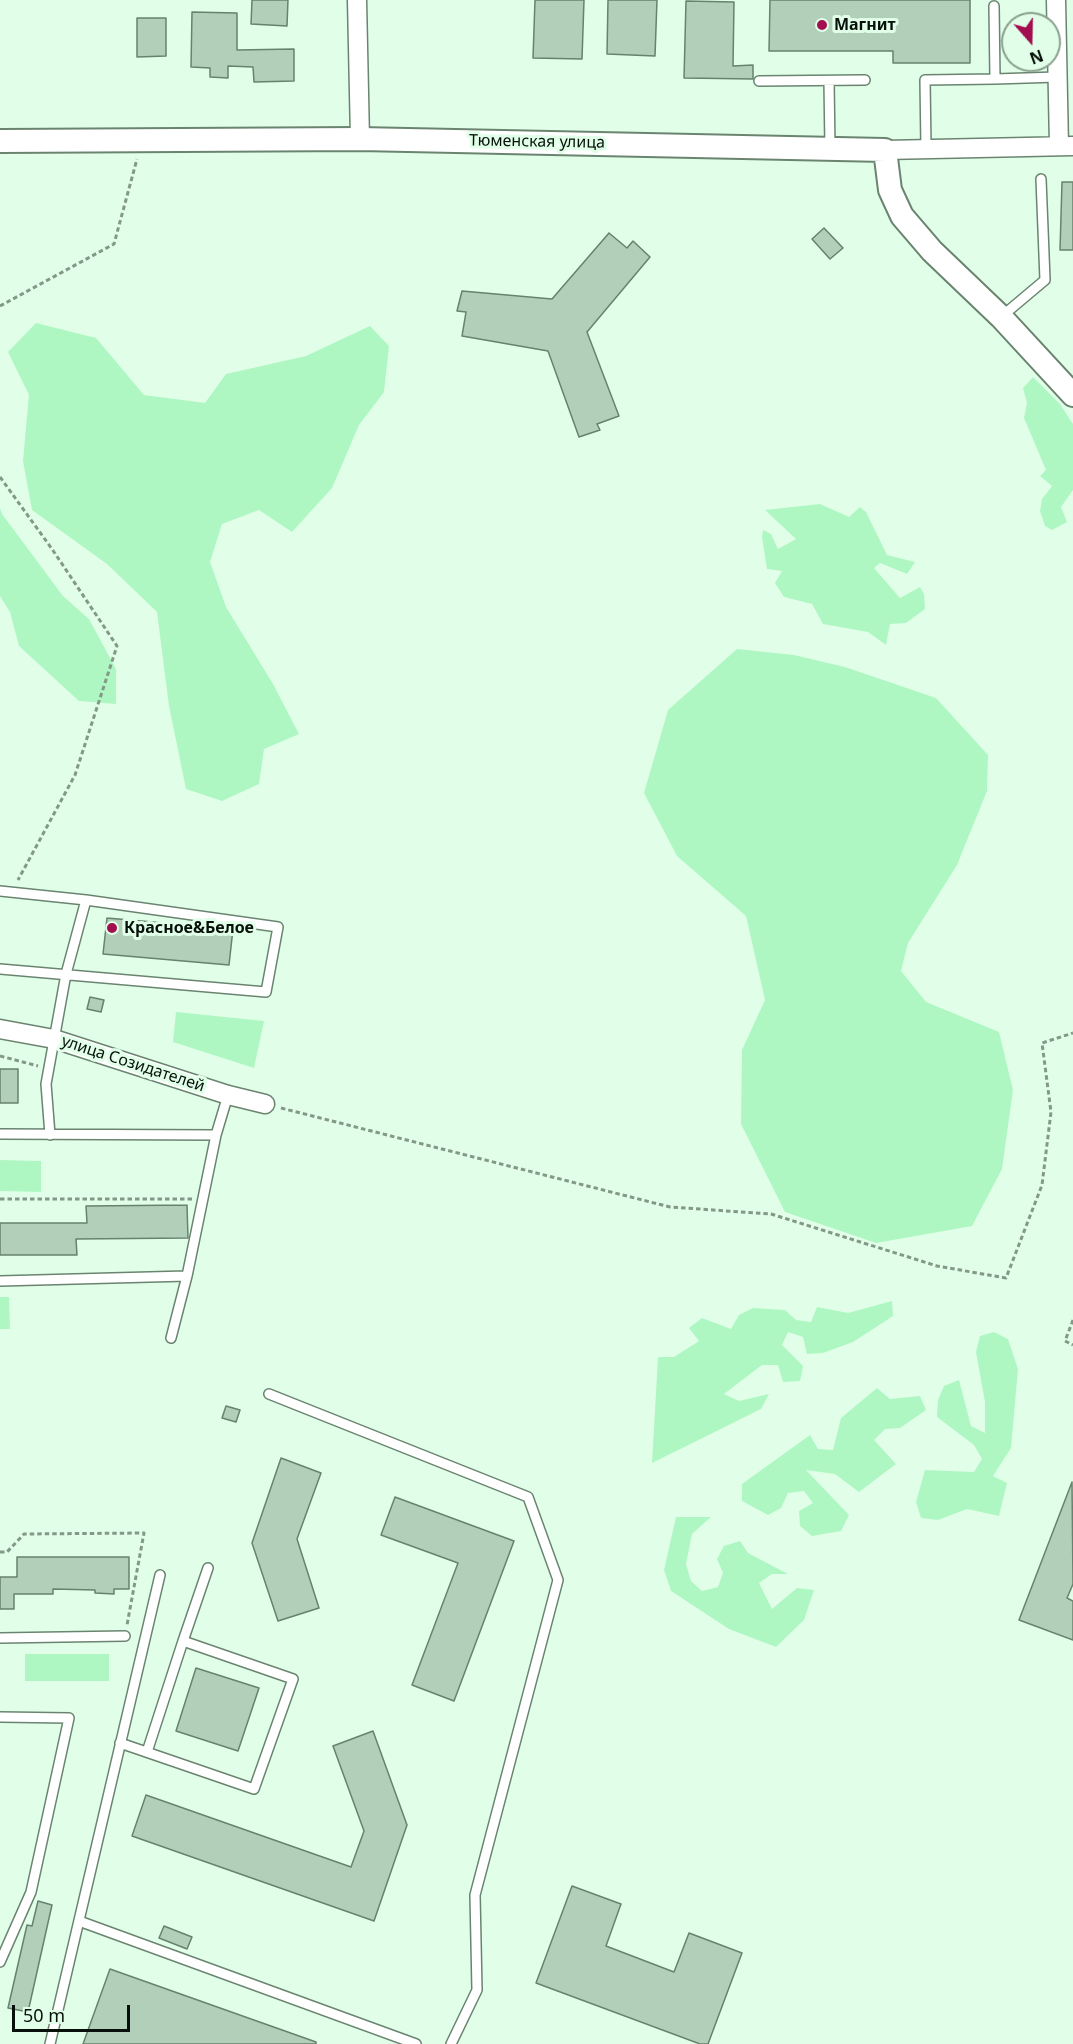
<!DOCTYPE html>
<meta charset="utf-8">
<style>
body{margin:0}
#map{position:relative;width:1073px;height:2044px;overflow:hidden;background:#e1ffe8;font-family:"Noto Sans",sans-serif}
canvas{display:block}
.north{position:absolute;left:1001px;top:12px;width:60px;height:60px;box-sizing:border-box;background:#e1ffe8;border:2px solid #8aa08f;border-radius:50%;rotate:160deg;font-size:16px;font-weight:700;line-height:24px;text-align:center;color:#07110a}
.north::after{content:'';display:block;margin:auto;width:21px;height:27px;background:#a20e50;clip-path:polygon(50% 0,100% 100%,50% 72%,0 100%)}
.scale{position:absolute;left:12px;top:2005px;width:118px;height:27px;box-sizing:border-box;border:3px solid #07110a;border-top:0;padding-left:8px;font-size:18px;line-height:21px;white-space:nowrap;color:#07110a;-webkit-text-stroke:4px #e1ffe8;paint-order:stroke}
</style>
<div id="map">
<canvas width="1073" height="2044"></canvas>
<div class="north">N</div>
<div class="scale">50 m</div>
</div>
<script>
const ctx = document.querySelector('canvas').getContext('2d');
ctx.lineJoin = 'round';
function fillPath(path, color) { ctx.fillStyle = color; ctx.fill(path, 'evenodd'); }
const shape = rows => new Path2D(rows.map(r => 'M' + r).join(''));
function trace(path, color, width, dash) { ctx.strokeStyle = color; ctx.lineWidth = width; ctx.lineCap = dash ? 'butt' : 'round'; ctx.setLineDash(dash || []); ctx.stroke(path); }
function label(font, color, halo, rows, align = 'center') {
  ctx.font = font + ' "Noto Sans",sans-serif'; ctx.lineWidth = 6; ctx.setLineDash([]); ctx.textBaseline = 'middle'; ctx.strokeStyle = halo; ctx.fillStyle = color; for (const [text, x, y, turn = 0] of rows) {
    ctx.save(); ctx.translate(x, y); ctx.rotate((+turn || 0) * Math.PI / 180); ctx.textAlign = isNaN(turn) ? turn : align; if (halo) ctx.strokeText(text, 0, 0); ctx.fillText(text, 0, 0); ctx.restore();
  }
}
fillPath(shape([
 [36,323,96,338,144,395,205,403,226,374,306,356,370,326,389,346,384,392,359,425,332,488,292,532,259,510,222,524,210,562,226,607,273,684,299,734,264,749,259,784,222,801,186,789,169,706,157,612,107,564,32,510,23,461,29,395,8,352],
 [1033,377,1060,404,1073,424,1073,490,1061,507,1067,522,1052,530,1045,526,1040,511,1042,499,1052,486,1040,476,1046,470,1024,418,1027,403,1023,388],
 [820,504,849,517,860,507,866,512,887,555,915,562,907,574,880,563,874,568,900,598,920,587,924,594,925,609,906,623,890,624,886,645,868,632,823,624,812,604,784,597,775,583,782,571,767,569,762,537,763,530,771,534,778,549,796,539,765,510],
 [0,508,2,514,63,596,89,619,116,669,116,704,79,701,19,646,10,612,0,596],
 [737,649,794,655,845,667,936,698,988,755,987,791,957,865,908,943,901,971,926,1002,999,1032,1013,1090,1002,1169,972,1226,876,1243,785,1212,741,1124,742,1050,765,1000,746,916,677,856,644,793,668,710],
 [176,1012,264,1021,254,1068,173,1042],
 [0,1160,41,1161,41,1192,0,1191],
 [0,1297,9,1297,10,1329,0,1329],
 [892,1301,893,1316,853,1342,823,1353,807,1354,803,1337,788,1332,782,1345,803,1366,800,1381,783,1382,778,1365,762,1365,724,1394,739,1401,769,1394,761,1409,652,1463,658,1357,674,1357,699,1341,689,1328,702,1318,731,1329,739,1315,753,1308,785,1310,796,1320,811,1322,817,1307,848,1313],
 [994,1332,1008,1339,1018,1369,1011,1448,993,1476,1007,1483,999,1516,967,1509,938,1520,921,1518,916,1502,925,1470,974,1472,982,1459,974,1445,937,1417,938,1400,944,1386,959,1380,971,1426,985,1433,985,1402,976,1352,980,1336],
 [877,1388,890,1399,920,1396,926,1410,900,1428,885,1429,874,1440,896,1464,859,1492,835,1474,806,1470,849,1515,841,1531,812,1536,800,1526,799,1511,813,1503,804,1491,788,1493,781,1508,768,1515,742,1501,742,1484,810,1435,818,1449,833,1450,841,1418],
 [676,1517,711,1517,692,1534,686,1564,691,1581,702,1591,718,1587,723,1573,717,1559,724,1546,740,1541,748,1553,788,1574,772,1574,759,1583,772,1609,797,1588,814,1590,804,1620,776,1647,729,1629,671,1591,664,1570],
 [25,1654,109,1654,109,1681,25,1681]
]), '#aff7c2');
const building = shape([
 [252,0,288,0,287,26,251,24,252,0],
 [535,0,584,0,582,59,533,58,535,0],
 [608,0,657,0,655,56,607,54,608,0],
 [770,0,970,0,970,63,893,63,893,51,769,51,770,0],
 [686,1,734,2,733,66,753,65,753,79,684,78,686,1],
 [192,12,237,13,237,50,294,49,294,81,254,82,253,67,228,66,228,78,210,77,210,68,191,67,192,12],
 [137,18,166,18,166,56,137,57,137,18],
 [1062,182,1073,182,1073,250,1060,250,1062,182],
 [824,228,843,248,830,259,812,239,824,228],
 [609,233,627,248,633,241,650,257,587,332,619,416,597,424,600,430,579,437,548,351,462,336,466,312,457,311,462,291,552,299,609,233],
 [107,918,233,929,229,965,103,954,107,918],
 [90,997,104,1000,101,1012,87,1009,90,997],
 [0,1069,18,1069,18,1103,0,1103,0,1069],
 [187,1205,188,1238,76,1239,77,1255,0,1255,0,1223,87,1223,86,1206,187,1205],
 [226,1406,240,1410,236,1422,222,1418,226,1406],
 [281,1458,321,1473,297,1539,319,1608,278,1621,252,1543,281,1458],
 [1072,1482,1073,1584,1067,1598,1073,1601,1073,1640,1019,1620,1072,1482],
 [395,1497,514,1541,454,1701,412,1685,458,1563,381,1535,395,1497],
 [17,1557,129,1557,129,1589,114,1589,114,1594,95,1593,95,1590,53,1589,53,1594,14,1594,14,1609,0,1609,0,1577,17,1577,17,1557],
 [196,1668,259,1688,238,1751,176,1731,196,1668],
 [373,1731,407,1825,374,1921,132,1836,146,1795,351,1867,364,1831,333,1746,373,1731],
 [572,1886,621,1904,606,1946,674,1972,689,1933,742,1953,708,2044,700,2044,536,1983,572,1886],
 [38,1901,52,1905,28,2012,8,2008,27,1925,32,1926,38,1901],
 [164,1926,192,1937,187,1949,159,1938,164,1926],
 [110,1969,316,2042,316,2044,83,2044,110,1969]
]);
fillPath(building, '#b2cfb9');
trace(building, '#67826e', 1.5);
const service = shape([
 [995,79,1057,77],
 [759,81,865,80],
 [829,81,830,149],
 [926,148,925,80,995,79,994,6],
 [1001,317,1045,280,1041,179],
 [0,891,86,900,278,927,266,992,0,969],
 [0,1134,216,1135],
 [50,1135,46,1084,66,974,86,900],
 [0,1281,187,1276],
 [171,1338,187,1276,216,1135,228,1095],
 [269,1394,528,1497,558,1580,475,1895,477,1990,451,2044],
 [0,1638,125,1636],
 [0,1717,69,1718,31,1892,0,1962],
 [120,1743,254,1789,293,1679,183,1641,208,1568],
 [147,1752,183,1641],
 [79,1921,416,2044],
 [50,2044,160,1575]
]);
const minor = shape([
 [357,0,360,139],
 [1056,0,1059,146],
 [885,150,1073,146],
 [0,1029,54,1039,228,1095,265,1104]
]);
const tertiary = shape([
 [0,141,360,139,885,150,890,190,902,216,932,251,1001,317,1073,395]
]);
trace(service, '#6a8470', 12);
trace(minor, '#6a8470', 21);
trace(tertiary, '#6a8470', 26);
trace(shape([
 [0,306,114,244,137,159],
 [0,477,52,549,117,646,75,775,18,880],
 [0,1056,38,1066],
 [281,1108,670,1207,771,1214,937,1266,1006,1278,1042,1185,1051,1112,1042,1043,1073,1033],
 [0,1199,192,1199],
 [1073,1320,1065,1341,1073,1345],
 [0,1552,7,1552,24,1534,144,1533,127,1625]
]), '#839888', 3, [4.5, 3]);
trace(service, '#fff', 9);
trace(minor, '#fff', 18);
trace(tertiary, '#fff', 22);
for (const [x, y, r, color] of [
 [822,25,6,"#a20e50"],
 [112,928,6,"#a20e50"]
]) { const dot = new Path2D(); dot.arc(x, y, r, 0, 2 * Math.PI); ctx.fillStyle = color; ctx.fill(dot); trace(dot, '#e1ffe8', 2); }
label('bold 16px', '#07110a', '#e1ffe8', [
 ["Магнит",834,25],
 ["Красное&Белое",124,928]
], 'left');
label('16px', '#07110a', '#e1ffe8', [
 ["Тюменская улица",537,142,1],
 ["улица Созидателей",133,1064,18]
]);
</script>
